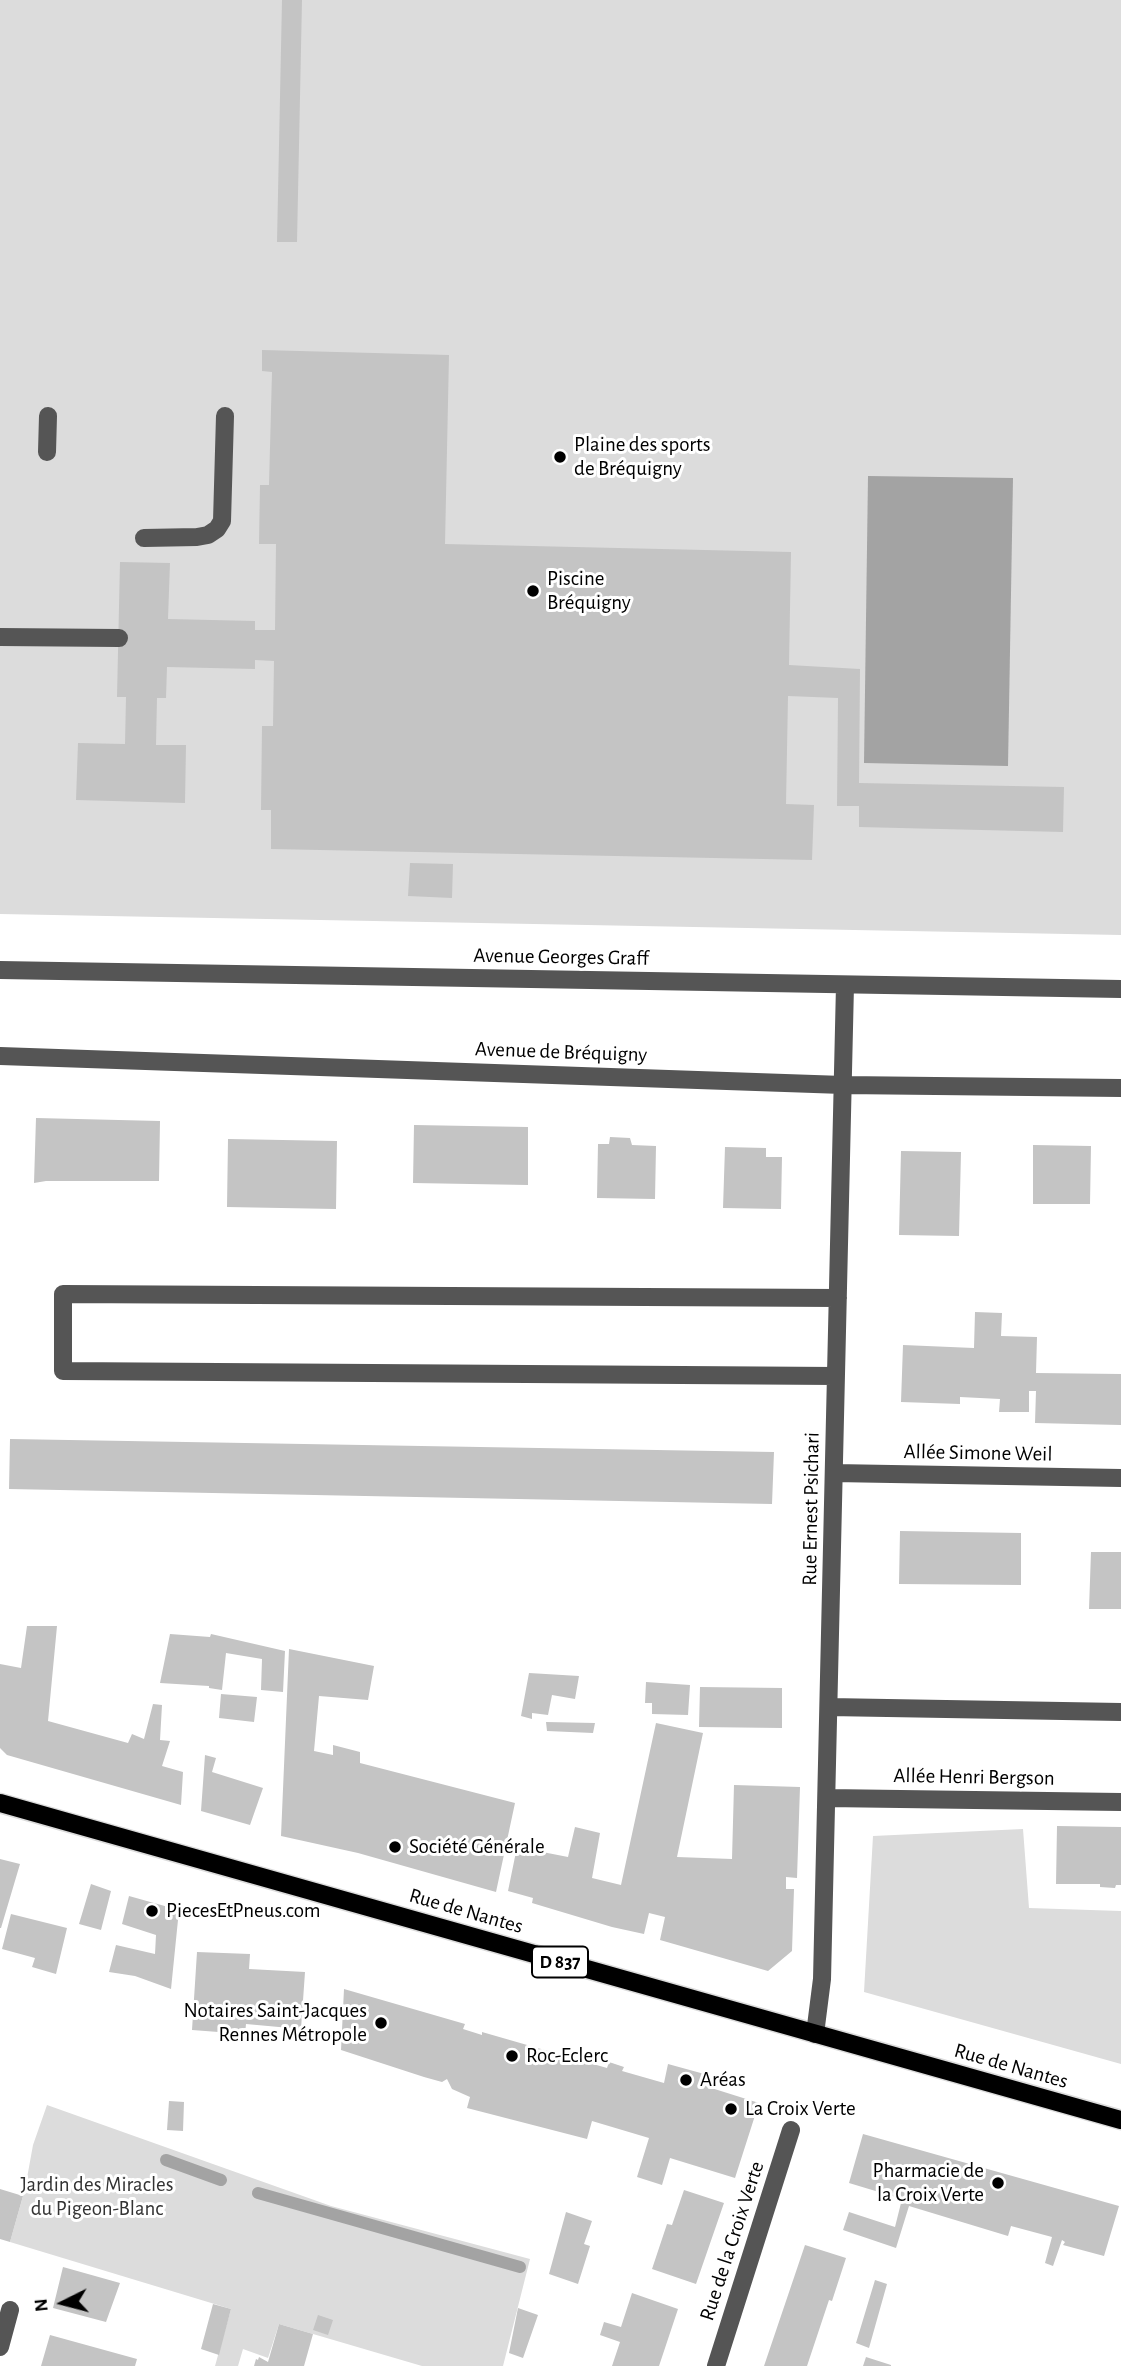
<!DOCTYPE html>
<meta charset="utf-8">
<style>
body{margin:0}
#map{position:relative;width:1121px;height:2366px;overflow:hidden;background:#fff;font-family:"Alegreya Sans",sans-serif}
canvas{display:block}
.north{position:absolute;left:28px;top:2268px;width:70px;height:70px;-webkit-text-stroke:5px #fff;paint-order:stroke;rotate:264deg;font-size:19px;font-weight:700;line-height:28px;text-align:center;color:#000}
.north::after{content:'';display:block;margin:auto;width:24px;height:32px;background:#000;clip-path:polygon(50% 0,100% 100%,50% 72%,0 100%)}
</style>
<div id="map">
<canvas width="1121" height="2366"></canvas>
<div class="north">N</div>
</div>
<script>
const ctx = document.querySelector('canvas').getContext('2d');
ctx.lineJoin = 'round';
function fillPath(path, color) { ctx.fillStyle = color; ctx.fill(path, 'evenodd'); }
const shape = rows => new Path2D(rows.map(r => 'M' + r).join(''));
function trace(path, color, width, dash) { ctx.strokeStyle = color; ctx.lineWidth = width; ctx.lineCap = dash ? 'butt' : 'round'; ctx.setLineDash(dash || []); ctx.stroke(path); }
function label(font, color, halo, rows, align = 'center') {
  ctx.font = font + ' "Alegreya Sans",sans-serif'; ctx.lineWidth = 6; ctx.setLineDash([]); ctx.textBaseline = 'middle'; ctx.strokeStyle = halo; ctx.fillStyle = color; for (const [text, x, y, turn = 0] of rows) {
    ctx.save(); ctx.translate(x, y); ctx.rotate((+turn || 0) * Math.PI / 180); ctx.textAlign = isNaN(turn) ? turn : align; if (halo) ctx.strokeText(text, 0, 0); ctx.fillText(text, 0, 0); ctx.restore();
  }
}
fillPath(shape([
 [0,0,1121,0,1121,935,0,914],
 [1023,1829,1029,1908,1121,1911,1121,2064,864,1992,873,1836],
 [47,2105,331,2206,530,2259,503,2366,422,2366,279,2324,268,2358,243,2349,238,2366,215,2366,231,2309,10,2242,25,2189,33,2145]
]), '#dcdcdc');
fillPath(shape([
 [868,476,1013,478,1008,766,864,763]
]), '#a3a3a3');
trace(shape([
 [166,2160,221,2180],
 [258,2193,520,2267]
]), '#a3a3a3', 12);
fillPath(shape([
 [282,0,302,0,297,242,277,242],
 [262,350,449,355,445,544,791,552,789,665,860,669,859,783,1064,787,1063,832,859,827,859,806,837,806,838,698,788,696,786,804,814,805,812,860,271,849,271,810,261,810,262,726,273,726,274,661,255,660,255,669,167,667,166,698,157,698,156,745,186,745,185,803,76,800,78,743,125,744,126,697,117,697,120,562,170,563,168,619,255,621,255,630,275,630,276,544,259,544,260,485,269,485,272,372,262,371],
 [410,863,453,864,452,898,408,896],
 [36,1118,160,1121,159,1181,46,1181,34,1183],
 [414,1125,528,1127,528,1185,413,1183],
 [610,1137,630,1138,632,1145,656,1146,655,1199,597,1198,598,1144,609,1144],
 [228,1139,337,1141,336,1209,227,1207],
 [1033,1145,1091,1146,1090,1204,1033,1204],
 [725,1147,766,1148,766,1157,782,1157,781,1209,723,1208],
 [901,1151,961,1152,959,1236,899,1235],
 [975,1312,1002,1313,1001,1336,1037,1337,1036,1373,1121,1374,1121,1425,1035,1423,1036,1391,1029,1391,1029,1412,999,1412,1000,1399,960,1397,960,1404,901,1402,903,1345,974,1348],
 [10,1439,774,1452,772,1504,9,1489],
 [900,1531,1021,1533,1021,1585,899,1584],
 [1091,1552,1121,1552,1121,1609,1089,1609],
 [27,1626,57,1626,48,1721,128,1743,132,1734,144,1739,153,1704,162,1705,160,1740,170,1741,162,1766,183,1772,181,1805,7,1755,0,1748,0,1664,21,1668],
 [170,1634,210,1637,211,1634,285,1651,283,1692,261,1690,262,1659,226,1653,222,1690,209,1688,209,1686,160,1683],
 [289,1649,374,1666,368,1700,319,1696,314,1751,333,1755,333,1745,360,1752,360,1763,515,1803,496,1892,358,1853,281,1836],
 [529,1673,579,1676,575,1699,552,1695,548,1715,532,1713,532,1719,521,1716],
 [646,1682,690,1685,688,1715,652,1714,652,1703,645,1703],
 [700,1687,782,1688,782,1728,699,1727],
 [221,1694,257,1697,254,1722,219,1718],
 [546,1722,595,1723,593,1733,547,1731],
 [656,1723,703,1733,677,1857,732,1859,734,1785,800,1787,797,1878,786,1877,786,1889,794,1889,792,1951,768,1971,660,1940,665,1917,649,1913,644,1934,612,1927,532,1903,533,1898,508,1891,517,1847,568,1857,575,1827,600,1833,592,1878,621,1885],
 [205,1755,216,1758,212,1772,263,1788,250,1825,201,1811],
 [1057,1826,1121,1827,1121,1885,1116,1885,1115,1888,1100,1887,1100,1884,1056,1884],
 [0,1859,20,1864,1,1928,0,1928],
 [91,1884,111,1891,101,1930,79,1924],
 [129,1896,179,1910,171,1989,135,1976,109,1972,116,1945,155,1954,156,1935,122,1924],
 [11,1914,67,1928,56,1974,32,1967,35,1958,2,1949],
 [197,1952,250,1954,249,1969,305,1972,301,2029,246,2024,245,2034,192,2030],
 [344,1989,465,2024,463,2029,482,2035,482,2032,607,2068,609,2062,624,2067,622,2071,664,2083,668,2064,708,2075,705,2086,759,2103,735,2178,670,2158,662,2185,637,2177,649,2138,592,2121,587,2139,467,2108,470,2097,452,2089,447,2079,442,2082,424,2077,341,2050],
 [169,2101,184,2102,183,2131,167,2130],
 [863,2134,1119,2206,1104,2256,1063,2245,1065,2242,1062,2240,1053,2266,1045,2263,1052,2237,1011,2226,1008,2236,909,2206,896,2248,843,2230,849,2212,895,2227,902,2199,849,2183],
 [0,2189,23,2196,10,2242,0,2239],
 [684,2190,724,2203,696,2284,652,2269,667,2224,672,2225],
 [566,2212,592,2221,584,2244,590,2246,578,2284,549,2274],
 [805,2245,846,2258,832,2301,829,2300,807,2366,764,2366],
 [63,2267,120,2283,106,2322,53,2308],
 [875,2280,887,2284,869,2348,856,2343],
 [632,2293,678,2309,659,2366,612,2366,620,2342,600,2335,604,2322,621,2327],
 [213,2304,231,2309,219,2355,201,2349],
 [518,2308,538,2315,523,2358,509,2353],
 [318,2315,333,2320,328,2335,313,2330],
 [279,2324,313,2334,304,2366,254,2366,256,2359,258,2360,259,2357,268,2362],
 [50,2335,137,2359,135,2366,41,2366],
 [866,2357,891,2365,891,2366,863,2366]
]), '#c4c4c4');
const major = shape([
 [0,1803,1121,2120]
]);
trace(major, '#dbdbdb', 21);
trace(shape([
 [47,452,48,416],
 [144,538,197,537,208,535,217,529,222,521,225,416],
 [0,637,119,638],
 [0,970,1121,989],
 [0,1056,843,1085,1121,1088],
 [836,1376,63,1371,63,1294,838,1298],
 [834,1473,1121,1478],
 [829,1707,1121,1712],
 [827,1798,1121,1802],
 [815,2034,822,1979,845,985],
 [0,2347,10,2310],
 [716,2366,791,2130]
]), '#555', 18);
trace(major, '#000', 18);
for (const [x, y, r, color] of [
 [560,457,7,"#000"],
 [533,591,7,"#000"],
 [395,1847,7,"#000"],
 [152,1911,7,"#000"],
 [381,2023,7,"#000"],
 [512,2056,7,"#000"],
 [686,2080,7,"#000"],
 [731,2109,7,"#000"],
 [998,2183,7,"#000"]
]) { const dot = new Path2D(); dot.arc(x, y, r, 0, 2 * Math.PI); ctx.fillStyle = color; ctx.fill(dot); trace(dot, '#fff', 2.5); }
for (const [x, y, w] of [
 [560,1962,56]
]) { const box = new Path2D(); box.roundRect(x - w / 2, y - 15.5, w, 31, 5); ctx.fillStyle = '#fff'; ctx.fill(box); trace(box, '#000', 2); }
label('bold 19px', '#000', null, [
 ["D 837",560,1962]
]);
label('21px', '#000', '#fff', [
 ["Plaine des sports",574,445],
 ["de Bréquigny",574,469],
 ["Piscine",547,579],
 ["Bréquigny",547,603],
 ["Société Générale",409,1847],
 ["PiecesEtPneus.com",166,1911],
 ["Notaires Saint-Jacques",367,2011,"right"],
 ["Rennes Métropole",367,2035,"right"],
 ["Roc-Eclerc",526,2056],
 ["Aréas",700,2080],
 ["La Croix Verte",745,2109],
 ["Pharmacie de",984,2171,"right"],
 ["la Croix Verte",984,2195,"right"]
], 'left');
label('21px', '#000', '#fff', [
 ["Avenue Georges Graff",561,957,1],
 ["Avenue de Bréquigny",561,1052,2],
 ["Allée Simone Weil",978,1453,1],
 ["Rue Ernest Psichari",811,1509,-89],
 ["Allée Henri Bergson",974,1777,1],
 ["Rue de Nantes",466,1911,16],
 ["Rue de Nantes",1011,2066,16],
 ["Rue de la Croix Verte",732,2241,-72]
]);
label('21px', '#333', '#fff', [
 ["Jardin des Miracles",97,2185],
 ["du Pigeon-Blanc",97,2209]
]);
</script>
